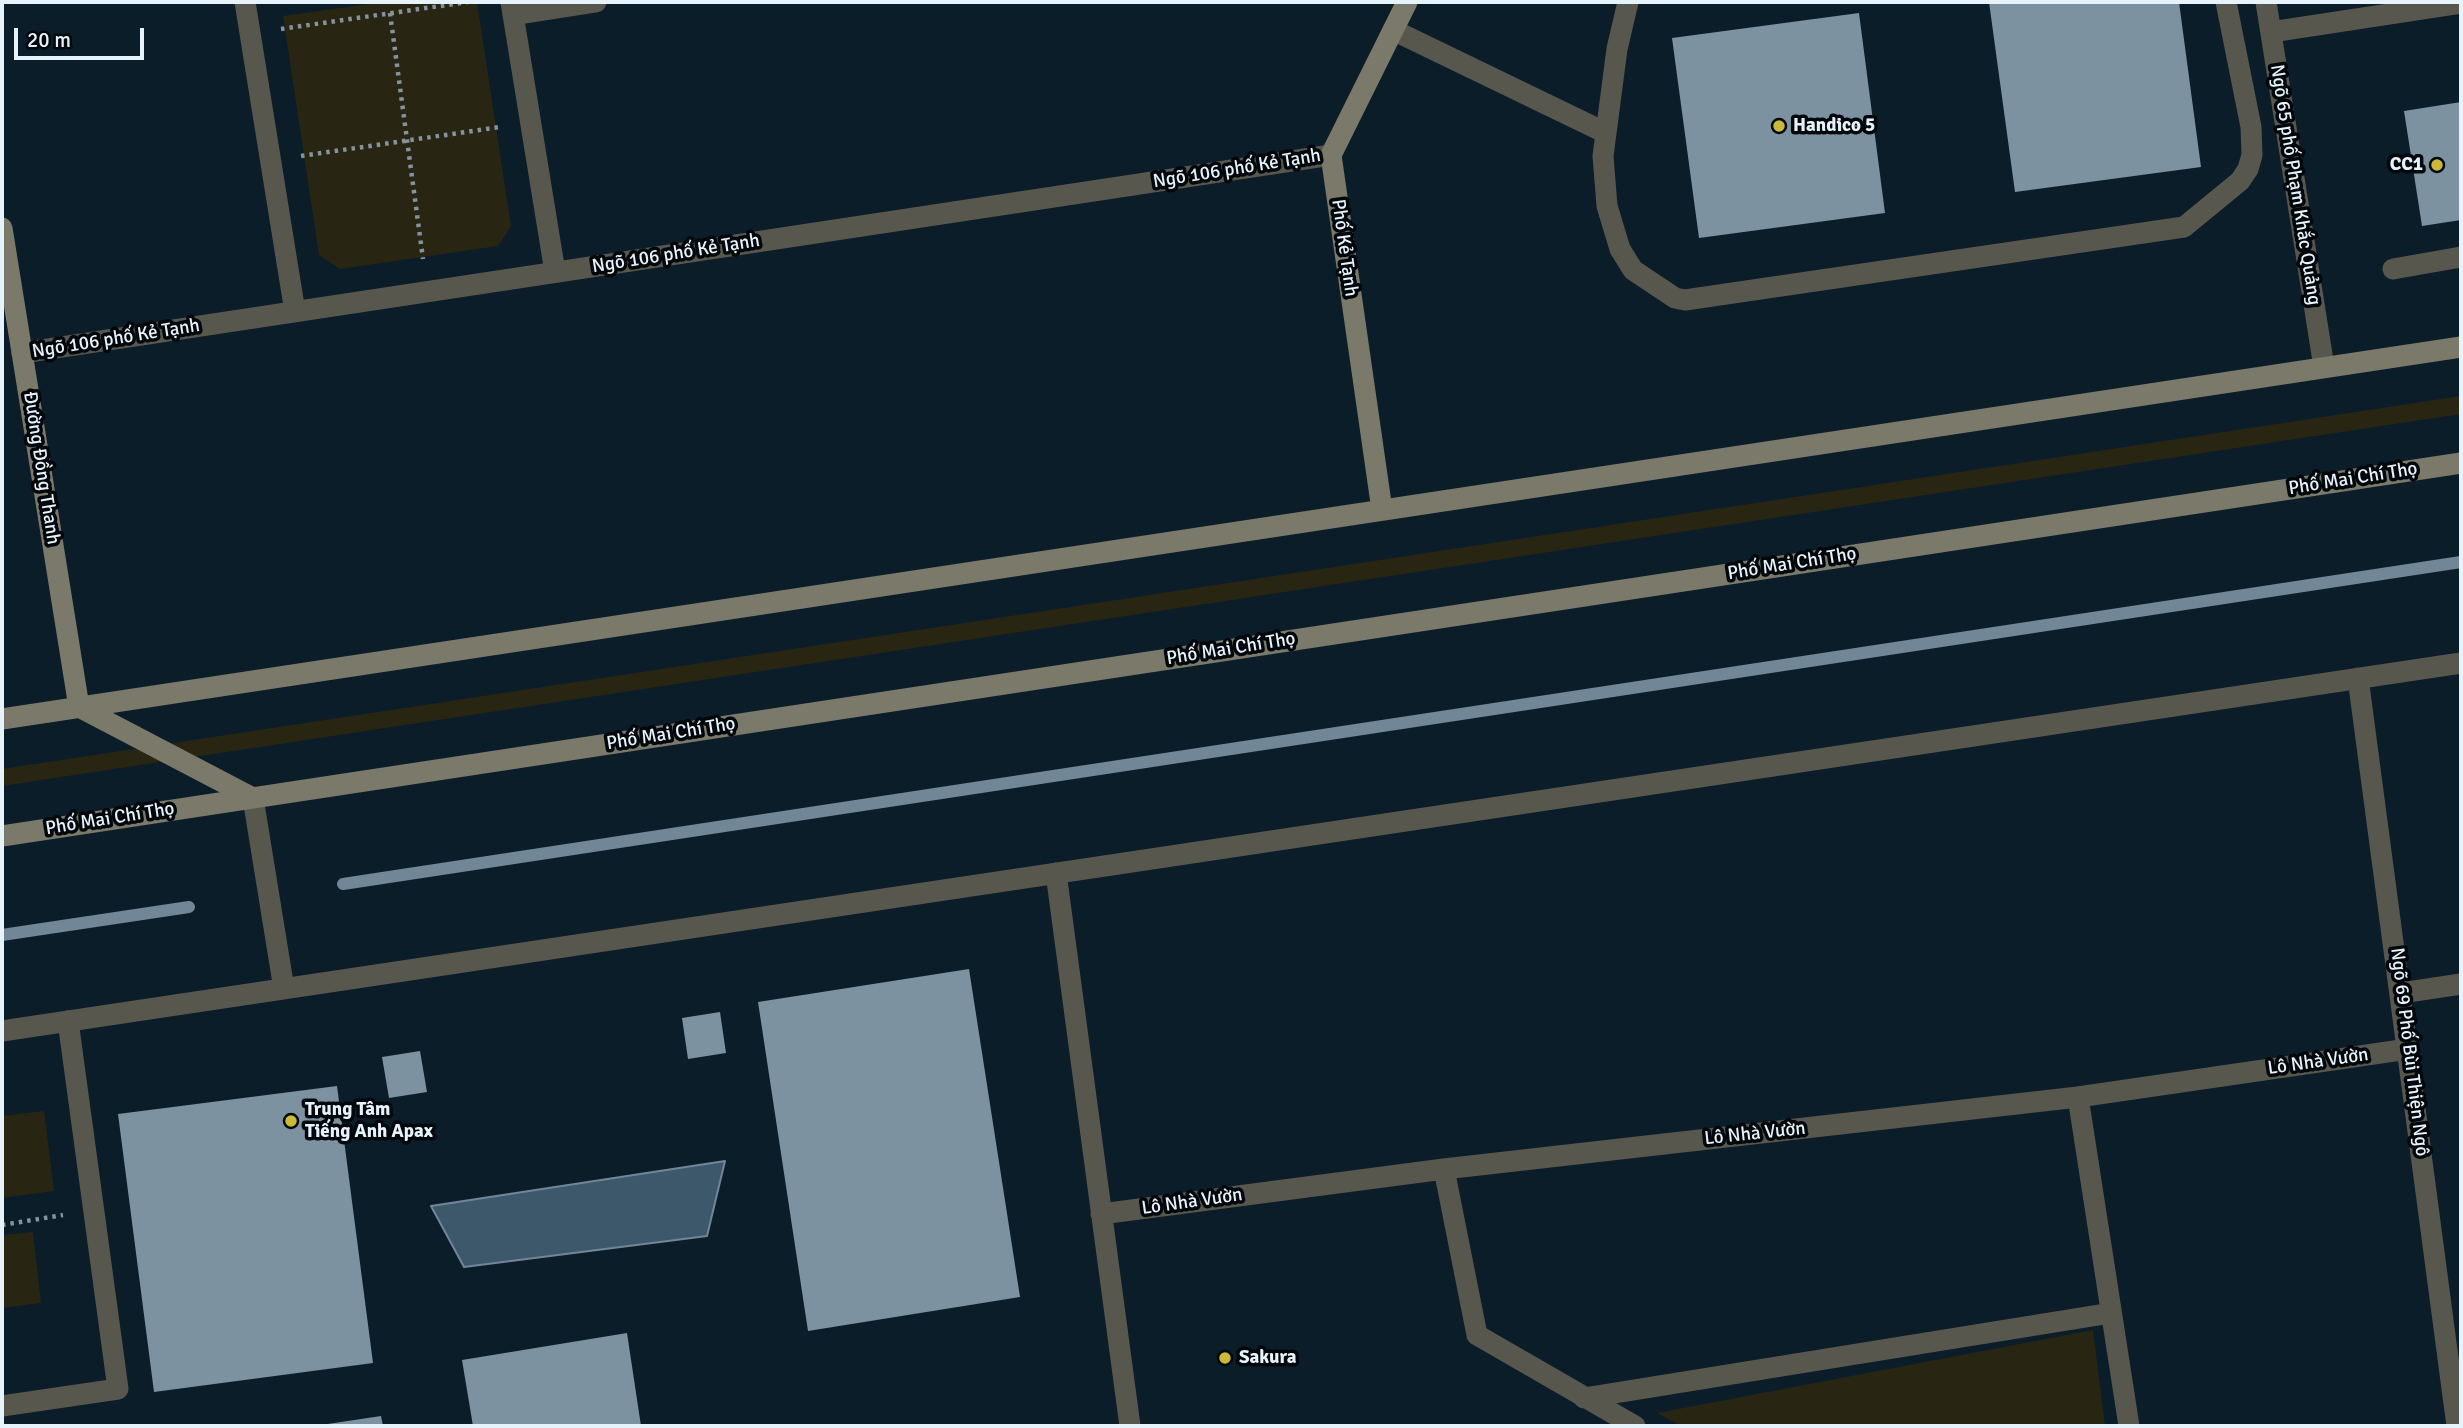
<!DOCTYPE html>
<meta charset="utf-8">
<style>
body{margin:0}
#map{position:relative;width:2463px;height:1428px;overflow:hidden;background:#0b1d29;font-family:Signika,sans-serif}
canvas{display:block}
.frame{position:absolute;inset:0;border:4px solid #e7f3fb;pointer-events:none}
.scale{position:absolute;left:14px;top:28px;width:130px;height:32px;box-sizing:border-box;border:4px solid #e7f3fb;border-top:0;padding-left:9px;font-size:21px;line-height:24px;white-space:nowrap;color:#e7f3fb;-webkit-text-stroke:5px #02070b;paint-order:stroke}
</style>
<div id="map">
<canvas width="2463" height="1428"></canvas>
<div class="frame"></div>
<div class="scale">20 m</div>
</div>
<script>
const ctx = document.querySelector('canvas').getContext('2d');
ctx.lineJoin = 'round';
function fillPath(path, color) { ctx.fillStyle = color; ctx.fill(path, 'evenodd'); }
const shape = rows => new Path2D(rows.map(r => 'M' + r).join(''));
function trace(path, color, width, dash) { ctx.strokeStyle = color; ctx.lineWidth = width; ctx.lineCap = dash ? 'butt' : 'round'; ctx.setLineDash(dash || []); ctx.stroke(path); }
function label(font, color, halo, rows, align = 'center') {
  ctx.font = font + ' Signika,sans-serif'; ctx.lineWidth = 7; ctx.setLineDash([]); ctx.textBaseline = 'middle'; ctx.strokeStyle = halo; ctx.fillStyle = color; for (const [text, x, y, turn = 0] of rows) {
    ctx.save(); ctx.translate(x, y); ctx.rotate((+turn || 0) * Math.PI / 180); ctx.textAlign = isNaN(turn) ? turn : align; if (halo) ctx.strokeText(text, 0, 0); ctx.fillText(text, 0, 0); ctx.restore();
  }
}
fillPath(shape([
 [383,2,477,2,511,226,498,246,340,269,319,255,283,16],
 [2461,396,2461,414,2,786,2,769],
 [44,1111,54,1191,2,1198,2,1116],
 [33,1232,41,1303,2,1308,2,1235],
 [2093,1330,2105,1426,1681,1426,1657,1413]
]), '#282613');
const water = shape([
 [725,1161,707,1236,464,1267,431,1206,725,1161]
]);
fillPath(water, '#3e586b');
trace(water, '#718696', 2);
trace(shape([
 [343,884,2461,562],
 [2,935,189,907]
]), '#718696', 12);
fillPath(shape([
 [1989,2,2179,2,2201,167,2015,192],
 [1859,13,1885,213,1699,238,1672,38],
 [2461,102,2461,220,2422,226,2404,111],
 [969,969,1020,1297,808,1331,758,1002],
 [720,1012,726,1053,688,1059,682,1018],
 [420,1051,427,1092,389,1098,382,1057],
 [337,1086,373,1363,154,1392,118,1114],
 [627,1333,641,1426,473,1426,462,1360],
 [381,1416,383,1426,321,1426,321,1425]
]), '#7c92a1');
trace(shape([
 [390,13,423,259],
 [281,29,468,2],
 [301,156,500,127],
 [2,1225,63,1215]
]), '#84939c', 4.5, [3.5, 5]);
trace(shape([
 [1628,2,1617,49,1603,156,1607,206,1620,249,1633,270,1675,298,1685,300,2184,227,2240,181,2248,169,2252,155,2251,127,2226,2],
 [1393,30,1606,133],
 [2393,269,2461,257],
 [2,1406,118,1389,68,1021]
]), '#58574e', 21);
trace(shape([
 [245,2,295,312],
 [511,2,555,272],
 [2266,2,2324,367],
 [513,15,596,2],
 [2271,32,2461,3],
 [22,353,1331,155],
 [2358,678,2457,1426],
 [253,798,284,989],
 [1056,873,1130,1426],
 [2401,993,2461,984],
 [2,1031,2461,663],
 [2078,1097,2129,1426],
 [1444,1169,1477,1335,1635,1426],
 [1101,1214,1444,1169,2078,1097,2408,1049],
 [1584,1398,2111,1313]
]), '#58574e', 21);
trace(shape([
 [2,228,79,707,253,798],
 [1382,510,1331,155,1407,2],
 [2,719,2461,347],
 [2,836,2461,463]
]), '#7b796a', 21);
for (const [x, y, r, color] of [
 [1779,126,7,"#cbba39"],
 [2437,165,7,"#cbba39"],
 [291,1121,7,"#cbba39"],
 [1225,1358,7,"#cbba39"]
]) { const dot = new Path2D(); dot.arc(x, y, r, 0, 2 * Math.PI); ctx.fillStyle = color; ctx.fill(dot); trace(dot, '#02070b', 2.5); }
label('bold 19px', '#e7f3fb', '#02070b', [
 ["Handico 5",1793,126],
 ["CC1",2423,165,"right"],
 ["Trung Tâm",305,1110],
 ["Tiếng Anh Apax",305,1132],
 ["Sakura",1239,1358]
], 'left');
label('19px', '#e7f3fb', '#02070b', [
 ["Ngõ 106 phố Kẻ Tạnh",1237,169,-9],
 ["Ngõ 65 phố Phạm Khắc Quảng",2295,185,81],
 ["Phố Kẻ Tạnh",1344,248,82],
 ["Ngõ 106 phố Kẻ Tạnh",676,254,-9],
 ["Ngõ 106 phố Kẻ Tạnh",116,339,-9],
 ["Đường Đồng Thanh",41,468,81],
 ["Phố Mai Chí Thọ",2353,479,-9],
 ["Phố Mai Chí Thọ",1792,564,-9],
 ["Phố Mai Chí Thọ",1231,649,-9],
 ["Phố Mai Chí Thọ",671,734,-9],
 ["Phố Mai Chí Thọ",110,819,-9],
 ["Ngõ 69 Phố Bùi Thiện Ngô",2409,1052,83],
 ["Lô Nhà Vườn",2318,1062,-8],
 ["Lô Nhà Vườn",1755,1134,-6],
 ["Lô Nhà Vườn",1192,1202,-8]
]);
</script>
